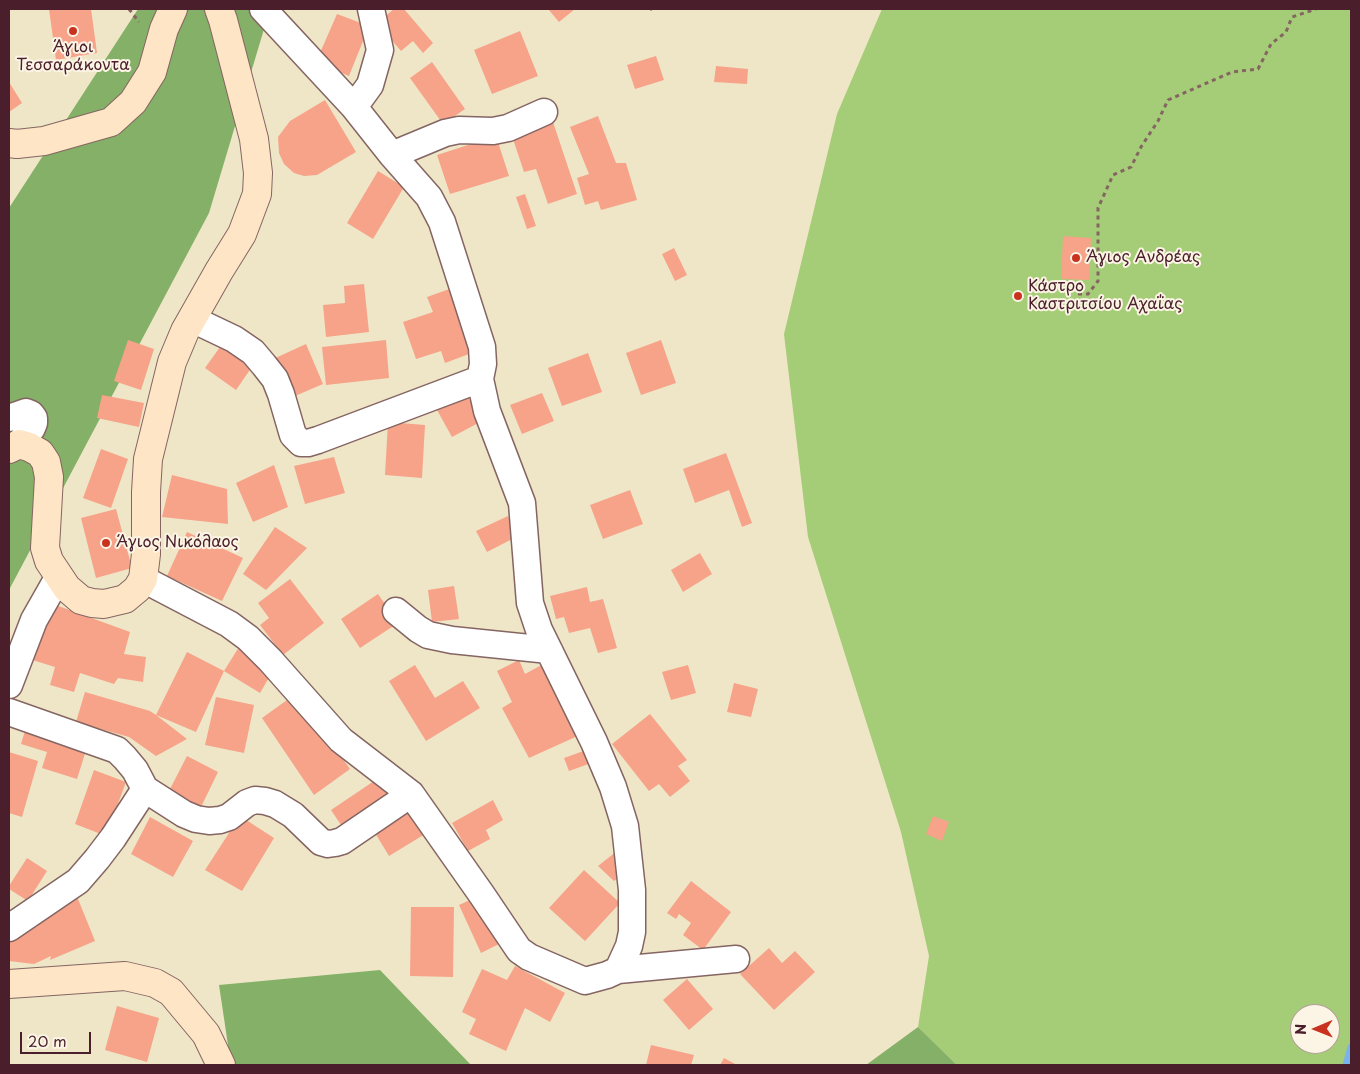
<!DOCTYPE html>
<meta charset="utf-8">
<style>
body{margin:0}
#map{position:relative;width:1360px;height:1074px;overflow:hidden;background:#efe6c8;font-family:"Playpen Sans",sans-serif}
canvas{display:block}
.frame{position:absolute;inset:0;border:10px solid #4a1f2b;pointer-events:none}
.north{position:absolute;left:1290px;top:1004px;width:50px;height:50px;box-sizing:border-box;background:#fcf5e5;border:1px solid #b59f9b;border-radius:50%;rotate:269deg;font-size:14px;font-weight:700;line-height:20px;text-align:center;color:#4a1f2b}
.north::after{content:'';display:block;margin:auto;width:18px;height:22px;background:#c8321e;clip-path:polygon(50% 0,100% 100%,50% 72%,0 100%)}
.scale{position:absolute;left:20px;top:1032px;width:71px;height:22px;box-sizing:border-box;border:2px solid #4a1f2b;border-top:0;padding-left:6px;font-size:15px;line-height:18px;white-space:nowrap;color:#4a1f2b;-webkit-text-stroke:4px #fcf5e5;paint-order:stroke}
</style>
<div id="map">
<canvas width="1360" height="1074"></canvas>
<div class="frame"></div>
<div class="north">N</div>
<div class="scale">20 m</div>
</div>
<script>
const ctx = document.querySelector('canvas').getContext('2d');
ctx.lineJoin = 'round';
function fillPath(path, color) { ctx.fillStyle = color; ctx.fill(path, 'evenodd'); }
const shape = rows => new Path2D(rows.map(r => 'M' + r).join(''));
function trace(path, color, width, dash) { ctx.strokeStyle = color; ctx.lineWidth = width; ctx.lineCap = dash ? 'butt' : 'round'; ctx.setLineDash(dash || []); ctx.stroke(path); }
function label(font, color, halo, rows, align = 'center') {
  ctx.font = font + ' "Playpen Sans",sans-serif'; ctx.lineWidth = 4; ctx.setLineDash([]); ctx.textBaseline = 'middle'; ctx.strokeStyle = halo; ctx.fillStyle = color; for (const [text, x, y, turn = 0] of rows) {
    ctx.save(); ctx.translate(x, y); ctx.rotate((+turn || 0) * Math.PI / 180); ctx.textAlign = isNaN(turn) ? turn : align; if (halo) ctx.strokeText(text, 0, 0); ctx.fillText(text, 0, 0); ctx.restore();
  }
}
fillPath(shape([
 [882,9,1351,9,1351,1065,957,1065,918,1027,929,956,901,832,808,537,784,334,837,114],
 [1300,1014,1330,1014,1330,1044,1300,1044]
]), '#a5cc76');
fillPath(shape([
 [138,9,270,9,209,213,9,590,9,208],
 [380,970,471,1065,231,1065,219,985],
 [918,1027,957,1065,866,1065]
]), '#84b067');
trace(shape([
 [1346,1065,1351,1047]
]), '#79b3ea', 7);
fillPath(shape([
 [49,9,91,9,97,53,56,60],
 [394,9,404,9,433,43,423,53,413,41,401,51,377,23],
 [548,9,575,9,559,22],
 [337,14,369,26,349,76,316,62],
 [520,31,538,76,492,94,474,50],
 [656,56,664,80,635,89,627,65],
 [432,62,465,109,443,124,410,78],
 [716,66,748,69,747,84,714,82],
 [9,82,22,103,9,112],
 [325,100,356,152,317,175,304,176,294,173,284,164,279,153,278,137,290,121],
 [598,116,616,163,626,163,637,200,601,210,598,201,585,205,577,178,589,174,570,127],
 [553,122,577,194,548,204,536,169,524,172,512,136],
 [496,136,509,176,450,194,437,155],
 [378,171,404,187,373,239,347,223],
 [525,194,536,226,527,229,516,197],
 [1063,236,1091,238,1089,280,1061,279],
 [674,248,687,275,675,281,662,254],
 [364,284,369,332,326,337,323,305,345,303,344,286],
 [455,287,477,351,445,363,441,351,416,359,403,322,433,312,427,297],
 [128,340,154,349,141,390,114,381],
 [225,340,256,361,236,390,205,368],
 [386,340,389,378,326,385,322,347],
 [661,340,676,383,641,395,626,353],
 [306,344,323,384,288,399,271,360],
 [588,353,602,392,562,406,548,368],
 [466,393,482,421,452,437,437,410],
 [542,393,554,421,522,434,510,405],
 [102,395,144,403,139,427,97,418],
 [388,422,425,425,422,478,385,475],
 [101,449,128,459,111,508,83,498],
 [726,453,752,523,742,527,729,490,695,503,683,469],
 [334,457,345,493,305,504,294,466],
 [274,465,288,507,253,522,236,483],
 [172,475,227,489,228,524,162,517],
 [630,490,643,524,603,539,590,505],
 [116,509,132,568,96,578,81,518],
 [508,516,518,536,487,552,476,531],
 [275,527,307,548,266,590,243,574],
 [187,532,243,558,222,601,167,576],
 [700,553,712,574,683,592,671,570],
 [290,579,324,623,283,655,260,625,269,618,258,603],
 [454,586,459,619,432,622,428,590],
 [587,587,590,602,603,599,617,648,598,653,590,628,569,633,564,617,556,619,550,596],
 [378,594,398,623,360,648,341,619],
 [53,604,130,632,124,654,146,657,143,682,118,678,114,684,80,673,74,692,50,685,55,667,26,658],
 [239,647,274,669,260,693,224,671],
 [187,652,224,671,196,732,156,715,187,739,156,756,129,737,76,722,85,692,150,711,156,715],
 [519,660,525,674,547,662,582,734,529,758,502,708,512,702,497,671],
 [415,665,435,698,463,681,480,708,426,741,389,681],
 [688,665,696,693,671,700,662,672],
 [734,683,758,689,751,717,727,712],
 [294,695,322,730,350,769,314,795,262,718],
 [216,697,254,705,244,753,205,745],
 [650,714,687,760,678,766,690,781,670,797,659,784,649,791,612,744],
 [27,724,88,744,77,779,42,768,47,752,21,744],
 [589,749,594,762,569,771,564,758],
 [9,752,38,761,22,817,9,813],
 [187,756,218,772,201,807,169,791],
 [94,770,126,782,106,836,75,824],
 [380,777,394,798,345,831,331,810],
 [493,800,503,820,486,830,490,839,468,851,452,823],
 [413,803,430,831,389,856,372,828],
 [240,816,274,838,242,891,205,870],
 [933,816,949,822,942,841,926,834],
 [150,817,193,841,173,877,131,854],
 [617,851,626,873,614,881,598,866],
 [27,858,47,871,28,901,9,889,9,886],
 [584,870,620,903,585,941,549,908],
 [691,881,731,912,703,950,683,935,691,923,679,914,676,919,667,913],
 [76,894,95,941,50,960,51,956,34,964,9,961,9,939,38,926,36,922],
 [481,895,503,942,481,953,459,905],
 [411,907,454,907,453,977,410,976],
 [769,948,782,963,795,951,815,972,774,1010,740,974],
 [515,966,565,993,550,1022,525,1008,506,1051,469,1034,476,1019,462,1012,482,969,507,980],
 [687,979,713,1009,689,1030,663,1000],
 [117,1006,159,1018,147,1062,105,1050],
 [651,1045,694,1055,691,1065,646,1065],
 [724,1058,737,1065,720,1065]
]), '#f6a389');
const minor = shape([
 [354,107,370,85,380,50,371,9],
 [392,155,445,133,459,130,493,131,508,128,544,112],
 [192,319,234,339,253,352,264,365,275,379,281,394,293,435,301,443,308,443,318,440,480,379],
 [9,418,26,412,31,414,34,418,34,423,32,428,19,444],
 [143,579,229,624,248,638,270,660,341,740,411,794,482,895,519,950,529,957,585,981,607,975,618,970,629,946,632,932,632,890,625,826,613,787,594,742,539,630,530,603,522,503,487,411,480,379,483,364,482,347,442,222,429,197,392,155,354,107,263,9],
 [396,611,418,629,428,635,452,640,549,650],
 [9,685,34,620,59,576],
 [9,712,117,750,125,758,135,770,145,789,184,814,196,819,209,821,220,820,229,817,247,803,255,800,265,801,275,804,293,815,321,842,328,844,335,843,342,841,411,794],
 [9,928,78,881,97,859,113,838,145,789],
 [618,970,736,959]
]);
const secondary = shape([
 [9,143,17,144,44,141,111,122,133,102,152,72,164,29,173,9],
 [9,449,19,444,29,447,40,453,46,462,49,477,45,548,49,561,67,588,81,600,92,603,104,604,125,599,137,589,143,579,146,554,146,492,148,459,172,362,185,331,219,271,242,234,257,194,258,173,254,139,223,20,219,9],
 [9,984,125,976,155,983,171,992,206,1034,221,1065]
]);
trace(minor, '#846562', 29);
trace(secondary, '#846562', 30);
trace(shape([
 [129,9,139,22],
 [650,9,652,9],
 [1078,294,1088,294,1098,281,1098,208,1113,175,1131,167,1141,147,1158,121,1168,100,1232,72,1258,69,1271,44,1286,32,1292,17,1316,9]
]), '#846562', 3, [4, 4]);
trace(minor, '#fff', 26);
trace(secondary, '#fde5c5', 28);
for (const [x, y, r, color] of [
 [73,31,5,"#c8321e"],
 [1076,258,5,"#c8321e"],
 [1018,296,5,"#c8321e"],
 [106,543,5,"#c8321e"]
]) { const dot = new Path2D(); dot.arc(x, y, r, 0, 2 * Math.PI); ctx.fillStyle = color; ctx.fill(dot); trace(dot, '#fcf5e5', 2); }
label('16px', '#4a1f2b', '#fcf5e5', [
 ["Άγιοι",73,48,"center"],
 ["Τεσσαράκοντα",73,66,"center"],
 ["Άγιος Ανδρέας",1086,258],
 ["Κάστρο",1028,287],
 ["Καστριτσίου Αχαΐας",1028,305],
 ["Άγιος Νικόλαος",116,543]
], 'left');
</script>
